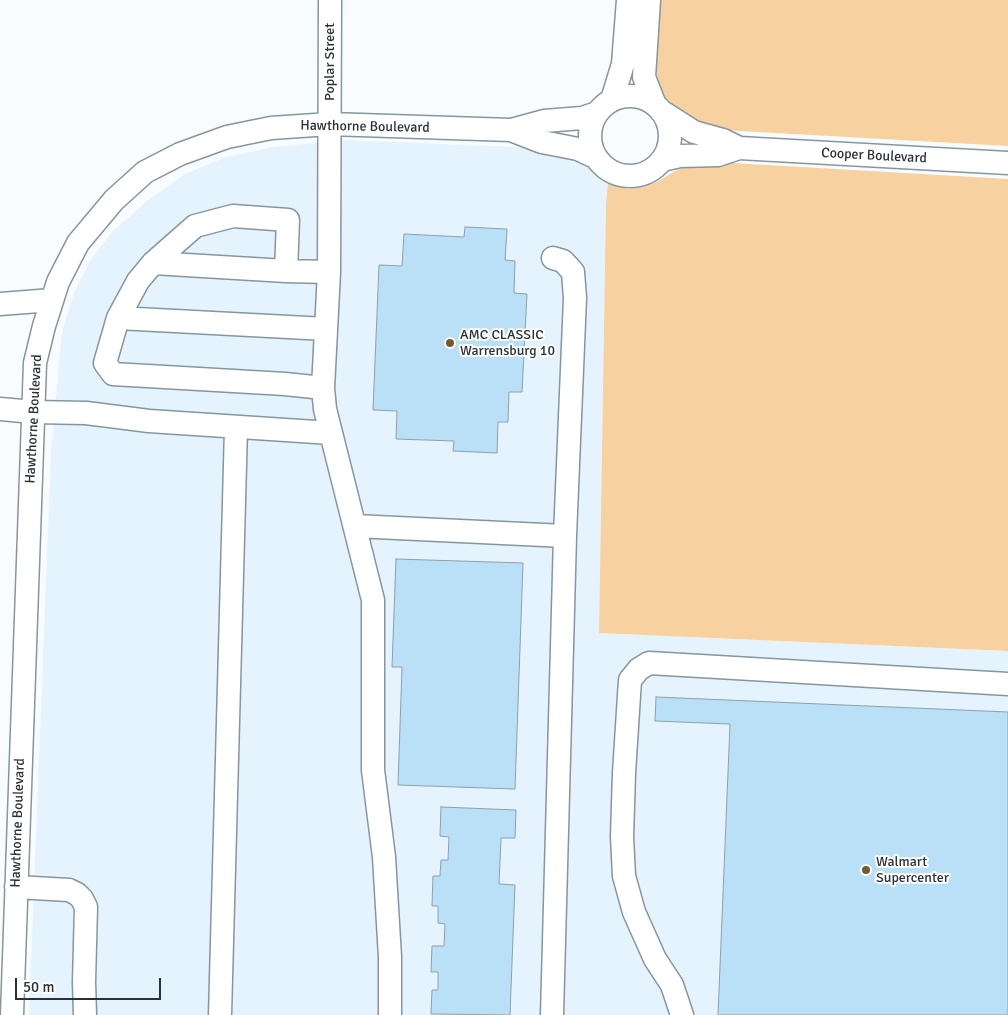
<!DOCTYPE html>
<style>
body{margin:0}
#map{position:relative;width:1008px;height:1015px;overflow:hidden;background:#f9fcfe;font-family:Signika,sans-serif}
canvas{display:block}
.scale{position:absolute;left:15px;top:978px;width:146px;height:22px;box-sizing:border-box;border:2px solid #2a3135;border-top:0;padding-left:6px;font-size:15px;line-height:18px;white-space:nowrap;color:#2a3135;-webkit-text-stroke:4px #fff;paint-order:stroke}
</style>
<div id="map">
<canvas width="1008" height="1015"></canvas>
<div class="scale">50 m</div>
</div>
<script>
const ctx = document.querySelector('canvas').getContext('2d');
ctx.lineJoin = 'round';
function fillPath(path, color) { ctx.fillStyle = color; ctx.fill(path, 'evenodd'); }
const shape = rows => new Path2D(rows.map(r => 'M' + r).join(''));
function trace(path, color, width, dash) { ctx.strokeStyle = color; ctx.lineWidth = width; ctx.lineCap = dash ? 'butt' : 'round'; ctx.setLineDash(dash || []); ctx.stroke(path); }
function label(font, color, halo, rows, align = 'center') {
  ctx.font = font + ' Signika,sans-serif'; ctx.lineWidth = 4; ctx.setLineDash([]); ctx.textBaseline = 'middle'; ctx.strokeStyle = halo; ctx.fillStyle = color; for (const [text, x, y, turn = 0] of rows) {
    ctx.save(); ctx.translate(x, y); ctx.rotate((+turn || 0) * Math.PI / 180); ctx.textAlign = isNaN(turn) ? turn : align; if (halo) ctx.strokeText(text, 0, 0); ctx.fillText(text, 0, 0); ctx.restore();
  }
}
fillPath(shape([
 [347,140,538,148,579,158,608,183,606,203,599,633,1008,651,1008,1015,29,1015,51,453,62,331,74,293,89,262,111,233,147,201,185,174,226,157,273,147]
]), '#e4f3fd');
fillPath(shape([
 [659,0,1008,0,1008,146,722,130,694,123,675,112,663,96,657,75,654,56],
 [712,163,733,163,1008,179,1008,651,599,633,606,203,608,183,627,189,644,187,657,182,675,171,688,166]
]), '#f7d1a0');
const building = shape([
 [465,227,507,229,505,260,515,261,514,293,527,294,522,392,509,392,508,422,498,422,497,453,453,451,454,441,396,439,397,411,373,410,379,265,402,266,404,234,464,237,465,227],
 [396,559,523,563,515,789,398,785,402,667,392,667,396,559],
 [656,697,1008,712,1008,1015,718,1015,730,724,655,721,656,697],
 [441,807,516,810,515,838,501,838,499,884,515,885,510,1015,431,1014,432,990,438,990,438,972,431,972,432,946,444,946,445,924,438,923,438,906,432,906,433,876,440,876,441,860,448,860,449,837,440,836,441,807]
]);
fillPath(building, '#b9e0f7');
trace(building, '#8fa0aa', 1);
const minor = shape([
 [330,0,329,272,323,388,325,409,373,600,373,770,384,857,390,957,390,1015],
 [649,0,644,77,655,105],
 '590 136a40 40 0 1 1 80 0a40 40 0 1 1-80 0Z',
 [612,100,623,64,628,0],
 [661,111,694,132,723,140,739,148],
 [511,130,542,142,578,149,595,157],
 [662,160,680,156,718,155,739,148,1008,163],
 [153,263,286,271],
 [0,304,52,300],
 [118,318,326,329],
 [323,388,285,384,113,374,105,363,118,318,138,281,153,263,195,226,233,216,288,220,286,271,329,272],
 [0,409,33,412,86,413,149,421,331,433],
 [355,526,565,536],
 [16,887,69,890,77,894,82,899,86,907,84,982,85,1015],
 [12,1015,35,363,44,326,58,282,78,243,114,200,145,172,180,154,227,137,271,128,330,124,511,130,544,121,582,118,597,113],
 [220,1015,236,428],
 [552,1015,565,536,575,298,573,272,563,261,553,258],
 [682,1015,672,985,655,959,634,912,624,876,622,837,624,773,630,680,639,669,649,663,1008,684]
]);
trace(minor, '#8596a0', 25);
trace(minor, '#fff', 22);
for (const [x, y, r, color] of [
 [450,343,5,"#78582e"],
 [866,870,5,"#78582e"]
]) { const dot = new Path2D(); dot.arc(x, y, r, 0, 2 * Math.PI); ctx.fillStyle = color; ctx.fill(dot); trace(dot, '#fff', 2); }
label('14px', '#2a3135', '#fff', [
 ["Poplar Street",330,62,-90],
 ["Hawthorne Boulevard",365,127,1],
 ["Cooper Boulevard",874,156,3],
 ["Hawthorne Boulevard",34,419,-87],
 ["Hawthorne Boulevard",18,823,-88]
]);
label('14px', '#2a3135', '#fff', [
 ["AMC CLASSIC",460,335],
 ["Warrensburg 10",460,351],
 ["Walmart",876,862],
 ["Supercenter",876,878]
], 'left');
</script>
